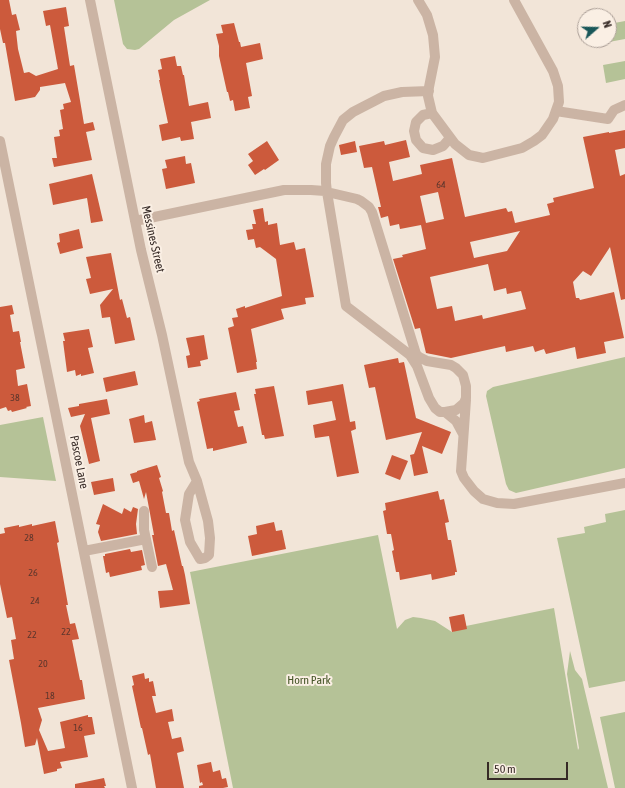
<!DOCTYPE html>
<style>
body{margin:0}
#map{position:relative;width:625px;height:788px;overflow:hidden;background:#f2e5d8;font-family:"Asap Condensed",sans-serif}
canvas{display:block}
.north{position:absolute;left:577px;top:8px;width:40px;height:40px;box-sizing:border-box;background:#faefe4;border:1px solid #aca098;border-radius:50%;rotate:70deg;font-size:11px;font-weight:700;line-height:16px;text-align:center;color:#362a26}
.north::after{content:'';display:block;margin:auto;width:14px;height:18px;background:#195759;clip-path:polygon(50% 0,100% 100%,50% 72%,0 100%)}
.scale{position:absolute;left:487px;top:762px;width:81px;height:18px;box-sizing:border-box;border:2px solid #362a26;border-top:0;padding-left:5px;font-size:12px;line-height:14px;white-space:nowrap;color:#362a26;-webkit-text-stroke:3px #faefe4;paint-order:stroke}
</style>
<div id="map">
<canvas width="625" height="788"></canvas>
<div class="north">N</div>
<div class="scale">50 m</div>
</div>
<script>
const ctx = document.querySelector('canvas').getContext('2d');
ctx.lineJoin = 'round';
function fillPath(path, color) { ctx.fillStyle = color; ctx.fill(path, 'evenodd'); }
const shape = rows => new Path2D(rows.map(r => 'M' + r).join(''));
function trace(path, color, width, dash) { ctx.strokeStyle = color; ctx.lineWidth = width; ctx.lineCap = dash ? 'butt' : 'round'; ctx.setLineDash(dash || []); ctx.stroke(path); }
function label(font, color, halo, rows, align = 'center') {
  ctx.font = font + ' "Asap Condensed",sans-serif'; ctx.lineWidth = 4; ctx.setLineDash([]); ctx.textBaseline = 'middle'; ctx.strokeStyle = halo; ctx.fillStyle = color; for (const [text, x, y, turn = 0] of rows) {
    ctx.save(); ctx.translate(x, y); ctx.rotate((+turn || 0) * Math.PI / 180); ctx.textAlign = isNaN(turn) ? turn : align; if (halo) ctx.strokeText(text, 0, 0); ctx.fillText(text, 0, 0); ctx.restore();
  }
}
fillPath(shape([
 [114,0,210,0,174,20,139,49,135,50,127,49,123,44],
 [625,21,625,39,598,44,597,40,609,40,609,24],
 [625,61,625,79,606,83,603,65],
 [625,357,625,468,516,493,509,490,506,484,486,396,487,391,493,387],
 [43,417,56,481,0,477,0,425],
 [625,510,625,681,589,688,557,538,585,533,584,527,606,522,605,514],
 [378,535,397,629,405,620,413,617,421,618,435,621,452,632,466,626,554,608,578,750,579,748,567,674,570,651,575,670,582,679,608,788,233,788,190,572],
 [625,712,625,788,615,788,600,717]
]), '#b5c297');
fillPath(shape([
 [0,0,9,0,12,15,16,14,20,30,16,31,18,49,24,73,29,72,36,76,58,69,50,25,46,26,43,11,66,7,69,26,64,27,70,66,74,65,84,124,93,122,95,130,86,132,92,160,54,167,52,158,57,158,54,137,60,136,59,130,63,129,60,110,64,109,63,104,71,102,65,83,40,87,40,90,35,97,15,101,5,43,3,43,0,29],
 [234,23,239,42,240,42,241,47,260,43,263,59,246,63,252,96,248,97,250,108,235,111,233,100,230,101,228,92,227,92,219,56,219,46,216,34,223,33,221,25],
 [175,56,177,66,181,66,183,75,184,75,189,106,208,102,211,118,191,122,194,139,181,141,180,137,162,141,159,125,168,123,159,80,160,80,158,70,162,69,160,59],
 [625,130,625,148,615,150,620,176,625,174,625,299,621,300,610,247,591,276,583,271,573,282,576,298,579,298,580,300,614,292,624,338,604,342,606,353,577,359,575,347,546,354,544,349,535,352,533,346,506,352,505,346,451,358,426,353,420,328,415,329,393,259,403,257,402,255,426,249,421,225,400,229,399,224,390,226,388,216,381,218,378,207,381,207,372,167,364,168,359,146,384,141,385,145,406,140,410,157,389,162,393,181,422,174,420,165,452,158,465,217,506,208,508,212,512,211,515,223,550,215,547,204,554,202,553,198,594,188,583,137,609,132,609,133],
 [438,192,444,219,426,223,420,196],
 [520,231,507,251,474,258,470,242],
 [488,264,494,291,506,288,507,294,521,291,526,309,483,319,482,315,455,321,452,306,437,309,430,277],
 [267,141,279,160,265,170,264,169,255,175,248,165,253,161,248,154],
 [355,141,357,152,341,155,339,145],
 [185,156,186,164,191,163,195,183,166,189,162,169,167,168,165,160],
 [92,174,103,221,91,223,87,198,53,205,49,184],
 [263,208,265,222,268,221,268,225,277,223,280,245,294,242,296,250,305,248,314,297,305,298,306,304,281,309,284,319,251,329,257,362,256,362,257,369,237,373,228,328,234,326,232,318,238,317,236,309,245,306,245,308,282,296,276,259,260,247,256,248,254,239,248,240,246,230,253,229,252,224,256,224,253,210],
 [79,229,83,248,60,254,57,243,60,242,59,234],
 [111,253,120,300,122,299,127,318,130,317,135,340,115,344,110,317,102,318,100,305,113,289,90,294,86,279,91,278,86,257],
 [12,305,14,314,10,315,13,332,19,331,21,342,20,342,25,368,16,370,18,386,27,384,31,406,26,407,27,408,12,412,11,410,8,411,6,407,0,409,0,307],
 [89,329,93,347,88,348,94,373,81,376,81,374,76,376,75,370,67,372,63,341,65,341,63,333],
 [204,335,208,359,200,361,201,366,188,368,186,356,190,355,186,338],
 [398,358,399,363,404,362,416,418,451,432,442,454,422,446,428,473,414,476,410,455,414,454,422,432,386,440,375,387,369,388,364,365],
 [135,371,138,385,106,392,103,378],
 [343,384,350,422,355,421,356,429,351,431,359,473,337,477,329,436,315,438,313,425,336,420,332,401,308,405,306,391],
 [274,386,284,436,265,439,264,435,262,435,254,394,256,394,255,389],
 [236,392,240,410,234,411,238,427,243,426,247,443,213,451,213,448,207,449,197,402,200,401,199,399],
 [107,399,110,414,91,418,100,461,89,464,80,426,85,414,71,417,68,408,79,406,79,404],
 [144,415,145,423,152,421,156,440,134,443,129,419],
 [392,455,408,461,400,480,385,474],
 [157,465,161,477,159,478,163,491,162,492,166,513,169,513,172,531,174,530,182,566,183,566,185,575,190,604,160,608,158,591,173,590,166,564,158,566,152,535,154,535,146,492,144,499,139,481,133,483,130,474,137,472,137,471],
 [113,478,115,491,94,495,91,482],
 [438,491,440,500,444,499,449,522,445,523,448,540,451,540,457,572,455,572,455,575,432,580,431,574,400,580,399,572,396,572,392,551,394,550,391,534,387,534,383,511,386,510,385,503],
 [103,504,122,514,124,508,131,512,133,507,138,509,136,524,137,534,101,541,98,532,100,525,96,524],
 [55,521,59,542,57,543,68,605,66,605,70,624,75,623,79,639,72,640,80,680,82,680,85,699,38,708,42,720,39,730,48,751,65,748,60,722,88,715,88,717,92,717,95,734,84,736,88,757,60,762,62,768,57,769,57,771,44,774,37,738,35,745,25,747,21,723,9,660,14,659,11,640,16,639,12,617,7,618,0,584,0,534,5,533,4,528,19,525,19,527,32,524,32,526],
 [274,522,276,531,282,530,286,549,252,556,248,536,257,534,256,526],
 [130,549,131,552,142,550,145,565,141,566,142,570,110,577,109,572,106,573,103,556,105,556,105,554],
 [464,614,467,629,452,632,449,617],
 [144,673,145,679,149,678,149,682,153,681,156,696,152,696,156,713,172,709,174,721,168,722,172,739,181,737,184,751,177,753,184,788,156,788,150,754,148,755,142,728,141,728,132,686,134,685,132,676],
 [211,762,213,772,220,770,222,779,226,778,228,787,223,788,199,788,199,786,203,785,202,782,200,783,197,765],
 [104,778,106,786,104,786,105,788,75,788,75,784]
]), '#cc5a3c');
trace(shape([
 [90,0,141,250,162,335,189,462,197,481,208,521,210,538,209,555,205,558,200,559,190,542,185,520,189,494,197,481],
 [418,0,427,15,433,35,435,57,429,87,428,96,432,113,455,144,469,155,483,158,522,148,534,141,542,135,553,119,559,102,558,86,553,71,514,0],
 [556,111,608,119,614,110,625,105],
 [432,113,423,115,416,122,414,131,416,140,423,148,433,150,443,146,450,138],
 [0,141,132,788],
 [135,221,284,190,311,190,325,191,327,192,357,199,361,201,369,207,372,212,416,354,419,357,427,361,451,365,456,368,463,375,466,386,466,398,464,403,456,410,445,412,440,412,435,408,429,398,417,366,410,355,346,306,327,192,326,183,326,164,330,146,334,137,343,120,353,112,384,96,402,92,429,91],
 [466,400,461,471,464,478,474,491,483,499,497,503,514,504,625,483],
 [445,412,456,421,463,434],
 [144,511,144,530,152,567],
 [84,551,146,539]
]), '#cbb4a4', 10);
label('10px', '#5c362c', null, [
 ["64",441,185],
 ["38",15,398],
 ["28",29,538],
 ["26",33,573],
 ["24",35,601],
 ["22",66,632],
 ["22",32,635],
 ["20",43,664],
 ["18",50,696],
 ["16",78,728]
]);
label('12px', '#362a26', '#faefe4', [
 ["Messines Street",153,239,77],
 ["Pascoe Lane",79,462,79]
]);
label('12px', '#465528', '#faefe4', [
 ["Horn Park",309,680]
]);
</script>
